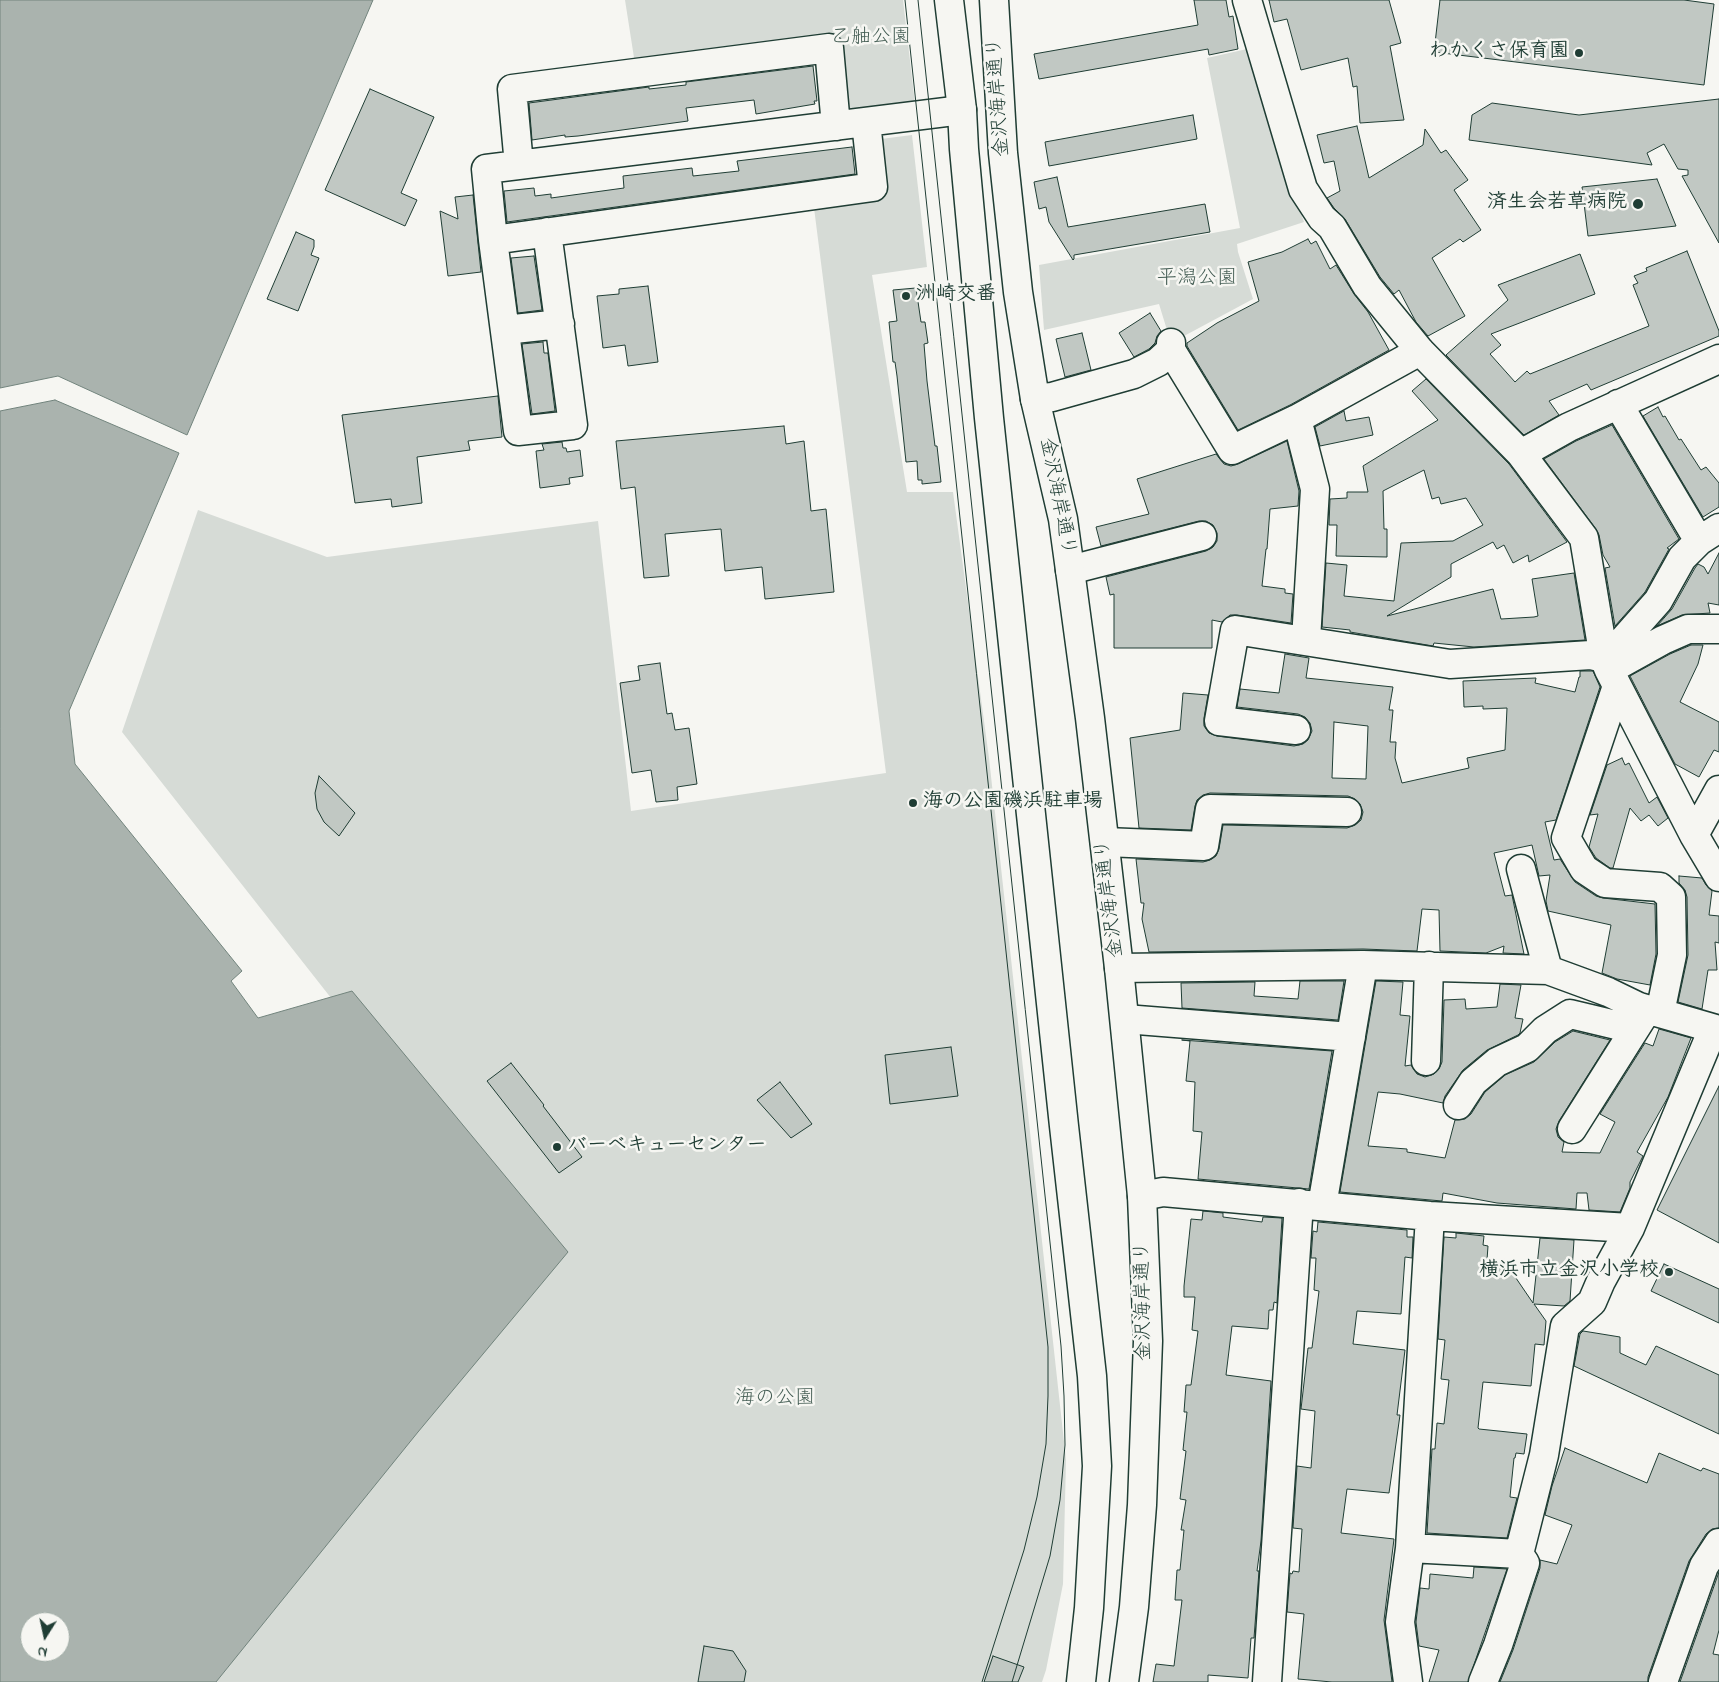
<!DOCTYPE html>
<meta charset="utf-8">
<style>
body{margin:0}
#map{position:relative;width:1719px;height:1682px;overflow:hidden;background:#f6f6f2;font-family:"Indie Flower",sans-serif}
canvas{display:block}
.north{position:absolute;left:20px;top:1612px;width:50px;height:50px;box-sizing:border-box;background:#f6f6f2;border:1px solid #a0aca6;border-radius:50%;rotate:190deg;font-size:14px;font-weight:700;line-height:20px;text-align:center;color:#1f3d34}
.north::after{content:'';display:block;margin:auto;width:18px;height:22px;background:#1f3d34;clip-path:polygon(50% 0,100% 100%,50% 72%,0 100%)}
</style>
<div id="map">
<canvas width="1719" height="1682"></canvas>
<div class="north">N</div>
</div>
<script>
const ctx = document.querySelector('canvas').getContext('2d');
ctx.lineJoin = 'round';
function fillPath(path, color) { ctx.fillStyle = color; ctx.fill(path, 'evenodd'); }
const shape = rows => new Path2D(rows.map(r => 'M' + r).join(''));
function trace(path, color, width, dash) { ctx.strokeStyle = color; ctx.lineWidth = width; ctx.lineCap = dash ? 'butt' : 'round'; ctx.setLineDash(dash || []); ctx.stroke(path); }
function label(font, color, halo, rows, align = 'center') {
  ctx.font = font + ' "Indie Flower","Klee One",sans-serif'; ctx.lineWidth = 5; ctx.setLineDash([]); ctx.textBaseline = 'middle'; ctx.strokeStyle = halo; ctx.fillStyle = color; for (const [text, x, y, turn = 0] of rows) {
    ctx.save(); ctx.translate(x, y); ctx.rotate((+turn || 0) * Math.PI / 180); ctx.textAlign = isNaN(turn) ? turn : align; if (halo) ctx.strokeText(text, 0, 0); ctx.fillText(text, 0, 0); ctx.restore();
  }
}
fillPath(shape([
 [625,0,903,0,915,104,846,113,834,36,635,64],
 [1247,49,1258,88,1304,222,1237,244,1238,252,1253,299,1171,343,1159,304,1044,330,1039,265,1240,228,1207,58],
 [912,135,927,267,872,275,907,492,953,492,989,758,1066,1460,1063,1584,1046,1670,1042,1682,154,1682,533,1255,122,732,198,510,327,557,598,521,631,811,886,773,813,200,878,191,873,140]
]), '#d6dbd6');
const water = shape([
 [0,0,373,0,187,435,58,376,0,388,0,0],
 [55,400,179,453,69,711,75,764,242,971,231,981,258,1018,352,991,568,1252,418,1432,216,1682,0,1682,0,411,55,400],
 [30,1622,60,1622,60,1652,30,1652,30,1622]
]);
fillPath(water, '#aab3ae');
trace(water, '#72847d', 1);
const building = shape([
 [1194,0,1226,0,1229,17,1233,16,1238,49,1209,55,1208,49,1039,79,1034,54,1198,25,1194,0],
 [1269,0,1389,0,1401,43,1390,46,1404,120,1360,123,1357,86,1353,87,1348,58,1301,70,1287,19,1274,22,1269,0],
 [1440,0,1684,0,1714,4,1704,85,1434,52,1440,0],
 [813,66,817,101,814,101,815,104,756,114,754,100,686,108,688,121,578,136,565,137,565,135,532,140,529,103,649,87,649,89,686,85,686,82,813,66],
 [370,89,434,117,401,193,417,200,405,226,325,190,370,89],
 [1719,99,1719,243,1682,176,1688,175,1688,170,1678,169,1664,144,1647,153,1652,165,1469,140,1472,115,1492,103,1579,115,1719,99],
 [1193,115,1197,139,1049,166,1045,142,1193,115],
 [1357,126,1369,178,1423,145,1425,129,1441,153,1446,150,1468,180,1454,190,1481,230,1463,242,1460,239,1432,258,1465,316,1428,336,1416,322,1399,290,1394,294,1380,277,1345,219,1334,208,1327,198,1340,191,1334,161,1324,163,1317,135,1357,126],
 [852,147,855,174,507,222,504,191,534,188,535,196,551,194,551,198,624,188,623,176,692,168,693,176,739,171,737,161,852,147],
 [1057,177,1068,227,1205,204,1210,232,1074,255,1074,259,1073,260,1049,222,1046,207,1039,209,1034,182,1057,177],
 [1657,179,1676,226,1588,236,1582,187,1657,179],
 [473,195,481,272,448,276,440,211,458,219,455,197,473,195],
 [296,232,314,240,314,247,311,255,319,258,298,311,267,299,296,232],
 [1308,239,1311,244,1316,241,1330,269,1336,265,1354,294,1368,312,1389,350,1290,405,1238,430,1187,346,1187,343,1217,323,1259,301,1248,262,1282,252,1308,239],
 [1687,251,1719,331,1719,336,1591,390,1587,384,1549,401,1559,415,1524,435,1446,355,1508,300,1498,285,1580,254,1595,294,1491,334,1501,345,1490,354,1515,382,1527,371,1530,374,1649,326,1633,285,1638,283,1634,276,1647,271,1646,268,1687,251],
 [534,256,542,310,518,313,511,258,534,256],
 [648,286,658,362,628,366,625,345,603,348,597,296,619,294,619,289,648,286],
 [916,288,921,322,925,322,928,343,924,344,927,381,935,446,937,446,941,482,922,484,922,480,918,480,917,461,906,462,897,376,895,362,893,362,889,322,897,321,893,290,916,288],
 [1150,313,1161,331,1157,336,1155,343,1149,349,1134,357,1119,333,1150,313],
 [1082,333,1091,370,1065,377,1056,339,1082,333],
 [543,342,544,353,548,353,555,411,532,414,522,344,543,342],
 [1426,379,1509,464,1567,542,1529,562,1528,555,1513,563,1504,545,1497,549,1493,542,1451,564,1451,577,1387,616,1493,589,1501,619,1534,617,1538,616,1532,579,1574,573,1585,640,1474,647,1434,643,1433,646,1350,632,1350,630,1322,627,1326,563,1347,565,1344,596,1394,601,1401,543,1453,541,1483,525,1466,498,1441,504,1439,497,1432,499,1424,470,1383,491,1384,529,1387,529,1387,557,1336,556,1337,525,1329,525,1330,499,1347,498,1347,492,1368,492,1363,466,1438,420,1412,391,1426,379],
 [498,396,502,437,468,441,470,450,417,457,422,503,392,507,391,499,355,503,342,415,498,396],
 [1658,407,1663,417,1665,416,1679,440,1681,439,1701,470,1706,467,1719,483,1719,507,1703,517,1643,416,1658,407],
 [1344,411,1346,421,1369,417,1373,435,1320,446,1315,427,1344,411],
 [1612,425,1679,539,1667,548,1669,549,1645,592,1615,626,1605,568,1610,567,1603,555,1599,535,1596,529,1544,459,1576,441,1612,425],
 [784,426,786,444,804,441,811,511,826,509,834,592,765,599,762,567,725,571,721,529,665,534,669,576,644,578,635,487,621,489,616,441,784,426],
 [1287,441,1299,491,1298,506,1270,509,1267,549,1266,549,1262,586,1285,589,1285,593,1293,594,1291,623,1237,615,1230,615,1222,622,1212,620,1212,648,1114,648,1114,594,1110,595,1106,577,1206,551,1213,547,1217,541,1217,533,1213,525,1206,521,1199,521,1101,546,1096,527,1149,514,1137,479,1216,454,1224,464,1231,466,1238,464,1287,441],
 [562,442,563,448,566,448,567,452,580,450,583,476,569,478,570,484,540,488,536,451,544,450,542,444,562,442],
 [1719,553,1719,605,1708,603,1710,613,1682,615,1657,626,1672,609,1695,568,1698,564,1704,567,1708,574,1719,553],
 [1691,645,1703,645,1698,664,1680,702,1719,722,1719,752,1714,750,1699,777,1675,764,1630,676,1670,654,1691,645],
 [1285,654,1309,658,1306,678,1393,687,1389,710,1393,710,1390,742,1396,742,1395,758,1402,783,1469,768,1467,758,1505,750,1507,708,1483,709,1483,706,1464,707,1463,681,1536,678,1535,683,1575,692,1579,677,1580,677,1580,671,1593,671,1600,687,1556,820,1545,822,1554,860,1560,859,1575,882,1596,896,1603,898,1655,904,1656,954,1650,985,1617,979,1602,973,1611,925,1548,911,1546,901,1550,875,1539,876,1532,845,1494,853,1505,896,1512,895,1524,954,1503,953,1504,946,1486,953,1440,951,1439,910,1422,909,1417,951,1363,949,1149,952,1142,919,1144,903,1141,903,1136,859,1203,862,1210,860,1216,856,1219,849,1223,825,1347,828,1355,825,1361,820,1363,812,1360,804,1355,799,1348,796,1210,793,1203,795,1197,800,1195,806,1191,830,1139,828,1130,738,1180,730,1183,693,1208,695,1204,718,1204,726,1209,733,1217,736,1294,746,1303,744,1308,740,1312,731,1310,723,1305,717,1298,714,1237,707,1240,689,1279,693,1285,654],
 [1334,722,1368,726,1366,779,1332,778,1334,722],
 [660,663,667,714,672,713,675,730,689,728,697,784,677,787,678,800,656,802,651,770,632,773,620,683,640,680,638,666,660,663],
 [1622,758,1625,765,1629,763,1649,803,1657,797,1668,818,1658,826,1649,815,1641,821,1630,808,1613,868,1610,868,1596,858,1589,847,1598,814,1590,815,1607,765,1622,758],
 [319,776,355,813,339,836,324,822,317,809,315,793,319,776],
 [1679,876,1702,878,1706,885,1712,891,1709,915,1719,916,1719,943,1715,942,1717,970,1708,970,1702,1009,1678,1002,1688,955,1687,897,1685,890,1679,883,1679,876],
 [1300,981,1344,981,1338,1020,1182,1008,1181,983,1255,982,1254,996,1298,999,1300,981],
 [1376,981,1403,982,1400,1015,1410,1016,1405,1066,1411,1065,1417,1074,1425,1077,1434,1074,1439,1069,1442,1062,1444,1000,1465,999,1466,1009,1497,1007,1500,984,1521,985,1515,1018,1523,1019,1520,1033,1518,1035,1487,1050,1463,1070,1445,1096,1443,1103,1400,1094,1378,1092,1368,1146,1407,1149,1407,1152,1445,1158,1455,1120,1465,1119,1471,1114,1485,1092,1505,1075,1534,1062,1555,1042,1573,1031,1610,1040,1559,1121,1556,1129,1558,1137,1564,1142,1562,1152,1600,1153,1615,1122,1600,1114,1645,1043,1653,1046,1659,1029,1691,1038,1668,1097,1637,1152,1643,1156,1630,1182,1630,1188,1620,1212,1589,1210,1587,1193,1577,1193,1576,1209,1497,1203,1443,1193,1442,1201,1340,1192,1376,981],
 [1182,1040,1332,1051,1309,1189,1198,1179,1202,1132,1193,1131,1195,1082,1186,1081,1190,1041,1182,1040],
 [951,1047,958,1096,890,1104,885,1055,951,1047],
 [511,1063,544,1105,543,1106,582,1157,559,1173,487,1081,511,1063],
 [780,1082,812,1124,791,1138,757,1100,780,1082],
 [1719,1086,1719,1243,1657,1210,1719,1086],
 [1203,1211,1223,1213,1223,1217,1262,1222,1263,1217,1282,1218,1277,1303,1274,1302,1273,1310,1269,1310,1268,1329,1232,1326,1226,1375,1271,1381,1261,1541,1257,1571,1259,1571,1254,1638,1251,1638,1248,1678,1208,1675,1208,1682,1153,1682,1156,1664,1174,1666,1182,1600,1175,1600,1177,1570,1180,1570,1184,1530,1181,1530,1186,1500,1180,1499,1186,1451,1183,1450,1187,1412,1184,1412,1186,1385,1191,1385,1198,1331,1192,1330,1195,1297,1184,1297,1184,1286,1191,1219,1202,1220,1203,1211],
 [1318,1222,1407,1230,1407,1237,1413,1237,1412,1258,1405,1257,1401,1314,1357,1311,1353,1344,1405,1350,1397,1415,1400,1415,1389,1493,1347,1489,1341,1533,1394,1539,1384,1620,1392,1682,1332,1682,1298,1679,1304,1614,1287,1612,1290,1573,1292,1574,1293,1571,1299,1572,1302,1529,1293,1528,1297,1466,1311,1468,1315,1411,1301,1409,1308,1348,1312,1348,1319,1291,1314,1290,1316,1258,1311,1258,1313,1231,1317,1232,1318,1222],
 [1456,1233,1484,1236,1483,1245,1488,1246,1487,1260,1505,1262,1533,1303,1540,1238,1574,1240,1570,1301,1564,1306,1534,1304,1546,1321,1544,1345,1535,1344,1531,1386,1483,1382,1478,1428,1479,1429,1527,1434,1524,1454,1516,1453,1515,1458,1514,1458,1510,1497,1517,1498,1507,1538,1427,1533,1432,1449,1435,1449,1437,1423,1444,1424,1449,1380,1441,1379,1445,1340,1438,1339,1444,1237,1456,1238,1456,1233],
 [1664,1264,1719,1289,1719,1323,1651,1291,1664,1264],
 [1583,1331,1620,1337,1620,1353,1646,1365,1656,1346,1719,1375,1719,1434,1574,1366,1580,1334,1583,1331],
 [1565,1448,1647,1483,1659,1453,1701,1471,1703,1468,1719,1474,1719,1528,1712,1529,1706,1534,1689,1561,1648,1677,1648,1682,1500,1682,1513,1650,1540,1568,1540,1560,1557,1564,1572,1525,1545,1515,1552,1486,1565,1448],
 [1474,1567,1507,1569,1468,1682,1429,1682,1439,1650,1419,1646,1416,1622,1420,1588,1429,1589,1430,1574,1473,1578,1474,1567],
 [1719,1572,1719,1630,1713,1654,1719,1655,1719,1682,1680,1682,1719,1572],
 [704,1646,733,1651,746,1671,744,1682,698,1682,704,1646],
 [993,1656,1024,1667,1018,1682,984,1682,993,1656]
]);
fillPath(building, '#c1c8c3');
trace(building, '#1f3d34', 1);
const street = shape([
 [1247,0,1303,189,1322,218,1332,227,1367,286,1420,351,1521,454,1584,538,1604,658,1609,670,1694,835,1719,877],
 [519,165,512,89,829,48,836,126],
 [547,232,573,425,518,431,493,240,486,169,962,110],
 [493,240,873,187,866,122],
 [505,330,560,324],
 [1171,343,1171,350,1232,450,1297,419,1420,351],
 [1035,399,1052,397,1134,374,1158,362,1171,350],
 [1618,404,1699,541],
 [1297,419,1315,489,1306,640],
 [1521,454,1569,427,1719,359],
 [1070,570,1202,536],
 [1609,670,1663,640,1688,629,1719,629],
 [1617,686,1566,838,1584,869,1605,883,1660,887,1671,897,1672,955,1660,1013],
 [1296,730,1219,721,1235,630,1450,664,1591,655,1604,658,1611,654,1658,601,1682,558,1699,541,1719,528],
 [1694,835,1719,790],
 [1105,842,1204,846,1210,809,1347,812],
 [1521,869,1548,970],
 [1119,968,1363,965,1548,970,1608,992,1639,1007,1719,1030],
 [1125,1019,1351,1037],
 [1426,1061,1429,966],
 [1458,1105,1473,1082,1497,1062,1527,1048,1545,1030,1570,1014,1616,1025,1639,1007],
 [1572,1129,1647,1010],
 [1142,1196,1163,1192,1430,1216,1630,1228],
 [1322,1206,1363,965],
 [1410,1548,1519,1554],
 [1267,1682,1299,1203],
 [1408,1682,1400,1622,1410,1548,1430,1216],
 [1483,1682,1498,1645,1525,1563,1519,1554,1544,1455,1565,1326,1592,1302,1601,1281,1630,1228,1713,1029],
 [1663,1682,1704,1566,1719,1543]
]);
const secondary = shape([
 [949,0,962,110,964,149,989,418,1064,1126,1092,1376,1097,1466,1089,1608,1081,1682],
 [994,0,1003,153,1018,292,1035,399,1063,519,1070,570,1090,718,1119,968,1142,1196,1148,1341,1142,1505,1134,1607,1124,1682]
]);
trace(street, '#1f3d34', 31);
trace(secondary, '#1f3d34', 31);
trace(street, '#f6f6f2', 28);
trace(secondary, '#f6f6f2', 28);
trace(shape([
 [905,0,1048,1347,1048,1396,1046,1444,1037,1497,1024,1550,982,1682],
 [918,0,1061,1346,1064,1396,1065,1445,1060,1500,1050,1556,1012,1682]
]), '#1f3d34', 1);
for (const [x, y, r, color] of [
 [1579,53,5,"#1f3d34"],
 [1638,204,6,"#1f3d34"],
 [906,296,5,"#1f3d34"],
 [913,803,5,"#1f3d34"],
 [557,1147,5,"#1f3d34"],
 [1669,1272,5,"#1f3d34"]
]) { const dot = new Path2D(); dot.arc(x, y, r, 0, 2 * Math.PI); ctx.fillStyle = color; ctx.fill(dot); trace(dot, '#f6f6f2', 2); }
label('20px', '#445d54', '#f6f6f2', [
 ["乙舳公園",871,39],
 ["平潟公園",1197,280],
 ["海の公園",775,1400]
]);
label('bold 20px', '#1f3d34', '#f6f6f2', [
 ["わかくさ保育園",1569,53],
 ["済生会若草病院",1627,204],
 ["洲崎交番",916,296,"left"],
 ["海の公園磯浜駐車場",923,803,"left"],
 ["バーベキューセンター",567,1147,"left"],
 ["横浜市立金沢小学校",1659,1272]
], 'right');
label('20px', '#1f3d34', '#f6f6f2', [
 ["金沢海岸通り",1000,97,-94],
 ["金沢海岸通り",1056,497,79],
 ["金沢海岸通り",1111,898,-97],
 ["金沢海岸通り",1145,1301,-91]
]);
</script>
